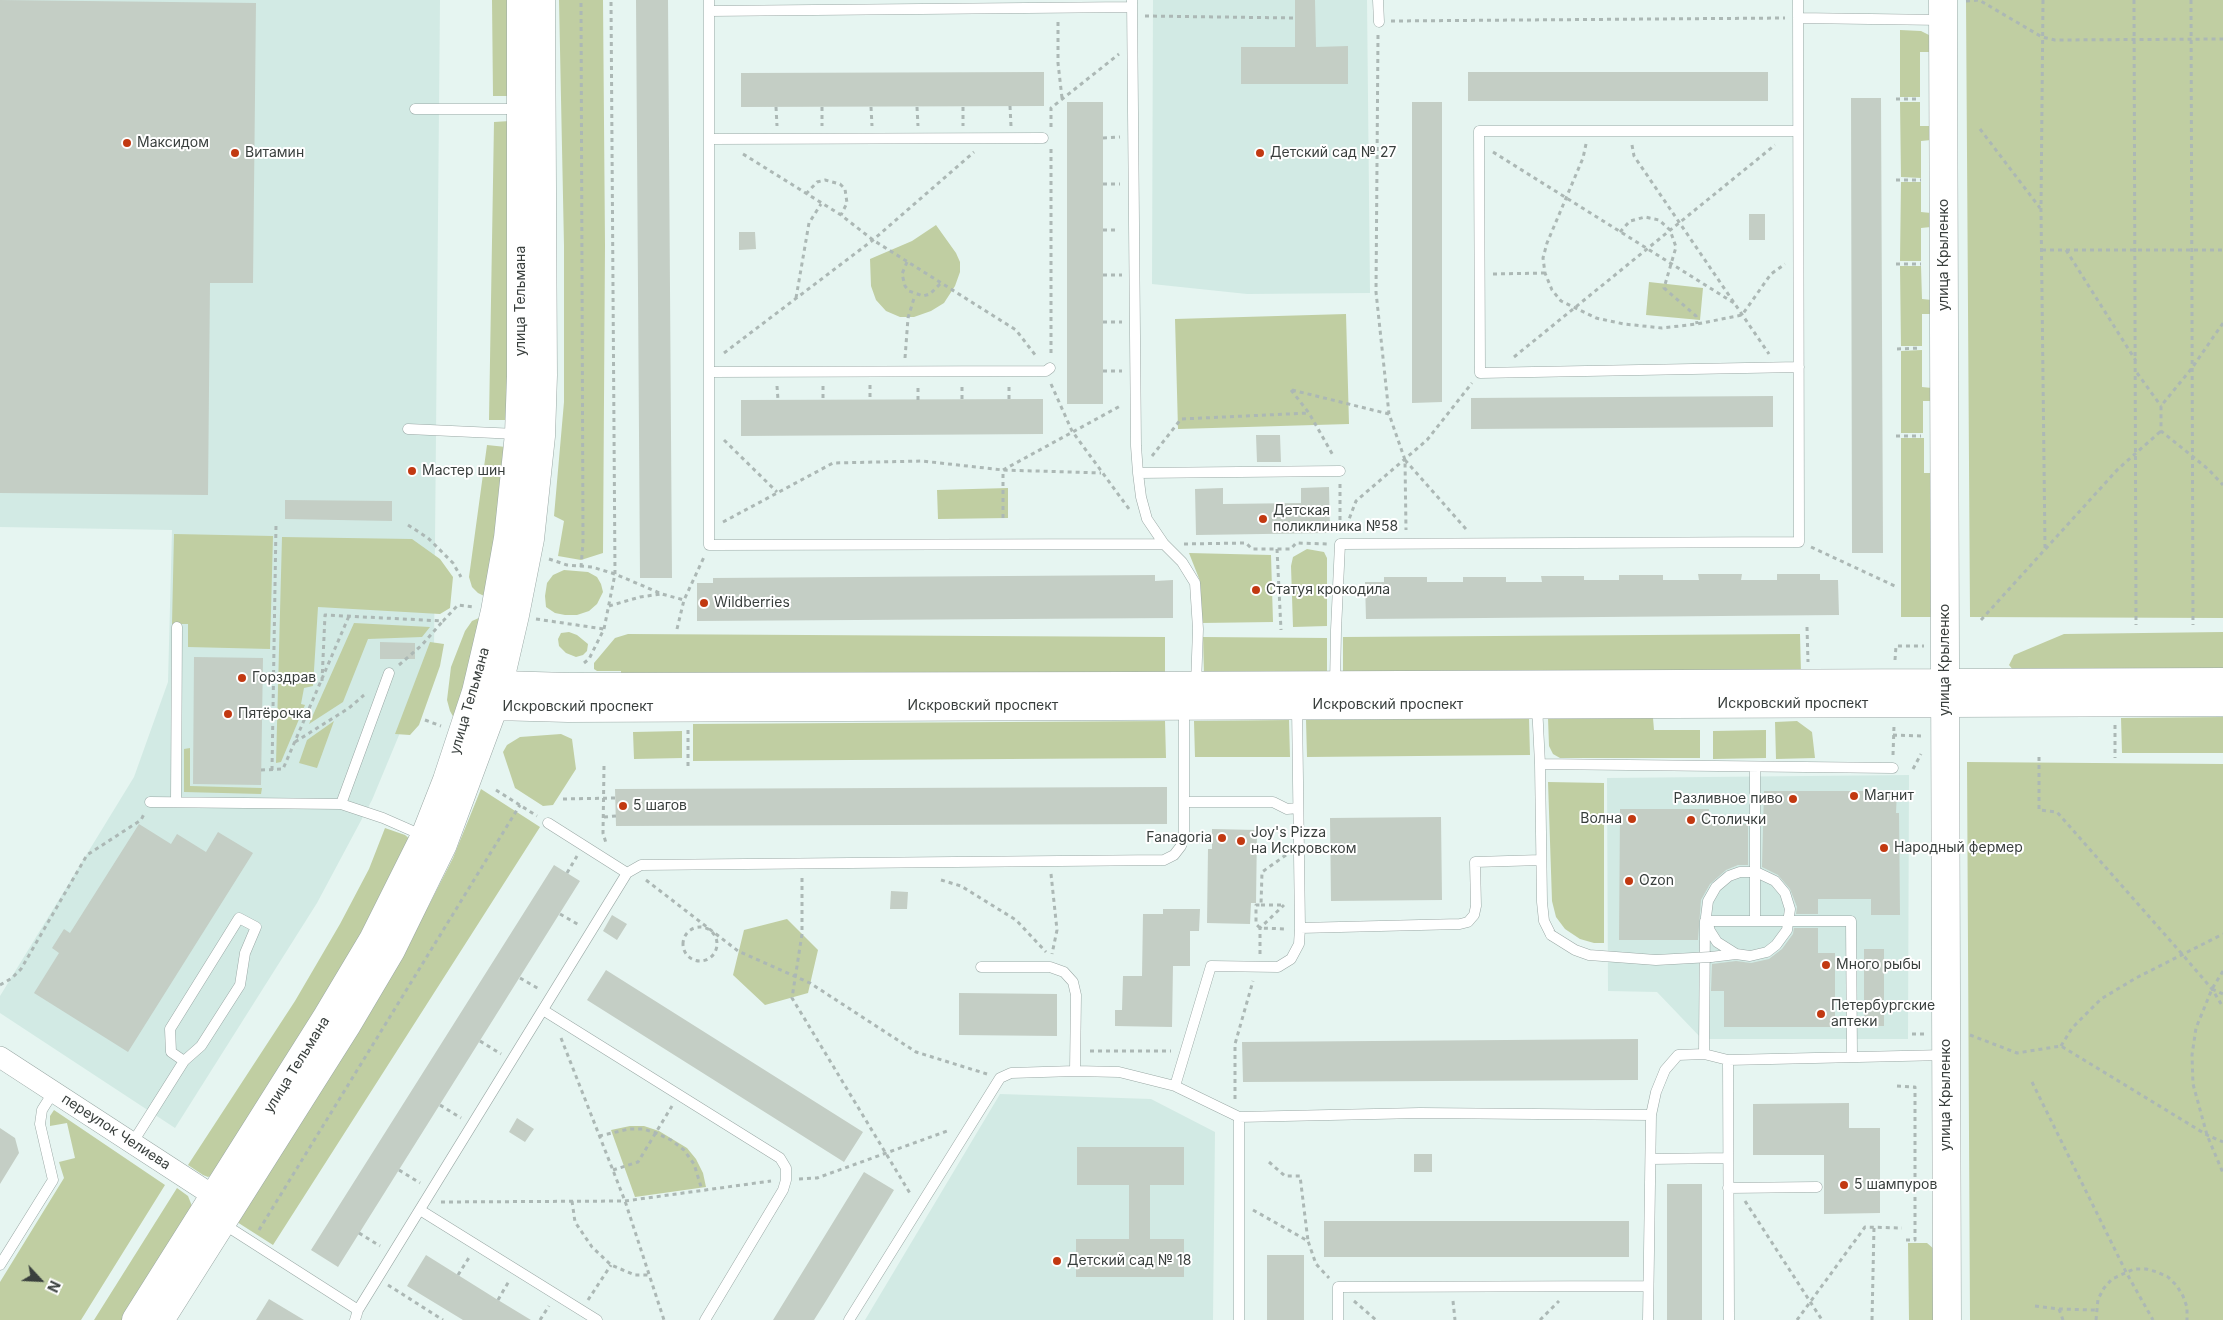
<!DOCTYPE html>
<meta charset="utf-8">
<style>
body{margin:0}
#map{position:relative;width:2223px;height:1320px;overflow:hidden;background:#e6f5f1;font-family:Inter,sans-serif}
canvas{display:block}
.north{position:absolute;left:15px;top:1255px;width:50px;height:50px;-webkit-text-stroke:4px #fff;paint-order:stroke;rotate:115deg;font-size:14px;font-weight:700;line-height:20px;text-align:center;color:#393f3d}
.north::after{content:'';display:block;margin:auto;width:18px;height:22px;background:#393f3d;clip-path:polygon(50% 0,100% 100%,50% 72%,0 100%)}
</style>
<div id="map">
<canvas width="2223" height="1320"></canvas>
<div class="north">N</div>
</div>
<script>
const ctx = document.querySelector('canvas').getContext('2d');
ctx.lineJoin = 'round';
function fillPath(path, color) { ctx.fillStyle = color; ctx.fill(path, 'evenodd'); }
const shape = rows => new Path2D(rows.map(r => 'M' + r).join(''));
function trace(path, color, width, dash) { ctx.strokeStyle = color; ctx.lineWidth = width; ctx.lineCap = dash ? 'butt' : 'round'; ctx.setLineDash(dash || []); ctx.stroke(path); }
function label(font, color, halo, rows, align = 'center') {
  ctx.font = font + ' Inter,sans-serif'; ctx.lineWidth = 4; ctx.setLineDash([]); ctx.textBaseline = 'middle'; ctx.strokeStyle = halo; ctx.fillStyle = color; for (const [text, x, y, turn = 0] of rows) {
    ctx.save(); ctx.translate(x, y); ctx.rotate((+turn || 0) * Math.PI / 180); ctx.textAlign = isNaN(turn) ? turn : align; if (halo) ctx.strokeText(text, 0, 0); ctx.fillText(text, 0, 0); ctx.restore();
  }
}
fillPath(shape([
 [0,0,440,0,434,651,372,800,317,903,175,1128,0,1013,0,996,134,777,168,682,172,530,0,527],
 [1153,0,1367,0,1370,293,1247,294,1152,284],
 [1909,775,1908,1039,1702,1039,1657,992,1608,991,1607,778],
 [1000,1094,1151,1099,1215,1132,1213,1320,865,1320]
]), '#d2eae4');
fillPath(shape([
 [492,0,511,0,512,96,493,96],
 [559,0,603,0,605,245,603,553,581,560,558,556,564,521,554,516,564,402,564,246],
 [1966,0,2223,0,2223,618,1970,617],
 [1900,30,1921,31,1931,36,1931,52,1920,52,1920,97,1900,97],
 [1900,102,1920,102,1920,126,1931,126,1931,140,1921,141,1921,178,1901,177],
 [510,121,507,420,489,420,494,122],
 [1901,182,1921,182,1921,212,1931,213,1931,227,1921,228,1921,261,1900,261],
 [936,225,956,253,960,262,960,272,955,286,944,303,931,311,914,317,900,317,886,311,876,300,871,286,870,259,912,241],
 [1900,266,1921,266,1922,299,1932,300,1932,314,1922,314,1922,346,1901,346],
 [1649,282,1703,288,1700,320,1646,315],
 [1346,314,1349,424,1178,429,1175,319],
 [1922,350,1922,387,1932,388,1932,401,1923,401,1923,433,1901,433,1901,351],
 [1901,438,1924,438,1924,473,1932,473,1932,617,1901,617],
 [487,445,506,447,486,597,478,593,472,587,469,577],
 [1008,488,1008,518,938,519,937,490],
 [174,534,273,536,270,649,188,647,188,624,172,624],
 [282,537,412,539,440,559,453,577,450,608,440,614,318,607,313,686,304,688,301,704,305,705,281,762,276,763],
 [1307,549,1324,552,1327,558,1327,626,1293,627,1291,566,1293,557],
 [1189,553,1271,555,1273,622,1201,623,1200,581],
 [564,570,588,572,597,577,601,584,603,592,597,604,589,611,577,615,565,615,555,613,546,607,545,596,547,583,553,575],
 [481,617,455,720,450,711,447,700,451,667,465,631,472,621],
 [354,623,430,627,422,637,368,639,343,702,309,724],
 [569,632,577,635,588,644,587,651,583,655,576,657,566,653,559,646,558,639,561,633],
 [2223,632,2223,668,2014,671,2009,665,2014,655,2064,634],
 [628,634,1165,637,1165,673,621,676,621,671,597,671,594,669,594,663,615,638],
 [1800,634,1801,673,1343,676,1343,637],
 [1203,637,1327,638,1327,676,1204,675],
 [430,642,444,644,440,666,419,725,410,735,395,734],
 [2223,717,2223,753,2122,753,2121,718],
 [1529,718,1530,755,1307,757,1306,720],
 [1548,718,1653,718,1654,730,1700,730,1700,758,1560,758,1553,754,1549,746],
 [1289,720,1290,757,1195,757,1194,721],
 [334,721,317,768,299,763,307,740],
 [1165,721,1166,758,693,761,693,724],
 [1797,721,1812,732,1815,758,1776,759,1775,722],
 [1766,730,1766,758,1713,759,1713,731],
 [682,731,682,758,634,759,633,732],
 [561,734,572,739,576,769,553,805,543,806,515,788,503,752,507,745,520,737],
 [190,748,190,786,262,788,261,794,184,792,184,749],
 [1967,762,2223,764,2223,1320,1970,1320],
 [1548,782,1604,783,1604,943,1594,943,1580,939,1565,929,1556,917,1552,901],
 [481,789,540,827,273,1245,237,1222,376,1000,429,905,453,858],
 [385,828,405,835,411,840,363,935,213,1174,208,1177,203,1175,188,1165,295,1001,340,924,369,869],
 [787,919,818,950,808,993,765,1005,733,975,744,930],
 [54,1110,165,1185,81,1320,0,1320,0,1282,64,1178,59,1162,75,1158,67,1123,50,1126,50,1116],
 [630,1126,644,1126,659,1131,687,1148,696,1159,703,1173,706,1187,635,1197,611,1130],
 [177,1188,188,1196,192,1206,123,1320,94,1320],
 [1908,1243,1927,1243,1934,1249,1934,1320,1909,1320]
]), '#c0cea2');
fillPath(shape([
 [0,0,256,3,253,283,210,283,208,495,0,493],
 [636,0,668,0,672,578,640,578],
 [1295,0,1315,0,1316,47,1348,46,1348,84,1241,84,1241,47,1295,47],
 [1044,72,1044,106,741,107,741,73],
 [1468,72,1768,72,1768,101,1468,101],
 [1851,98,1881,98,1883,553,1852,553],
 [1067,102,1103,102,1103,404,1067,404],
 [1412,102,1442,102,1442,402,1412,403],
 [1749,214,1765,214,1765,240,1749,240],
 [739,232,755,232,756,249,739,250],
 [1773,396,1773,427,1471,429,1471,398],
 [1043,399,1043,434,741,436,741,400],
 [1256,435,1280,435,1281,462,1257,462],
 [1329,487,1330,533,1196,535,1195,489,1223,488,1223,504,1301,503,1301,488],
 [285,500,392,501,392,521,285,519],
 [1698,574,1742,574,1741,580,1777,580,1777,574,1820,574,1820,580,1838,580,1839,615,1366,619,1365,582,1384,582,1384,577,1427,577,1427,582,1463,582,1463,577,1506,577,1506,582,1542,582,1541,576,1584,576,1584,580,1619,580,1619,575,1663,575,1663,580,1699,580],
 [1155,575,1155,581,1173,580,1173,618,697,621,697,583,713,583,713,578],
 [380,642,415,643,415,659,380,659],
 [194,657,263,658,261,785,193,784],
 [1167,787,1167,824,616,826,615,789],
 [1764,791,1897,791,1896,813,1899,813,1900,915,1871,915,1871,899,1818,899,1818,914,1796,914,1797,907,1790,889,1778,875,1762,867],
 [1620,809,1709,809,1709,824,1748,824,1748,865,1738,865,1726,870,1710,884,1701,900,1698,940,1619,940],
 [1441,817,1442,900,1331,901,1330,818],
 [139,824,171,844,177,834,206,852,218,832,253,853,128,1052,34,993,59,953,52,948,64,929,70,933],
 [1212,829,1257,830,1256,903,1251,903,1250,924,1207,923,1208,849,1212,849],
 [554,865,580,881,338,1267,311,1250],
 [891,891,908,892,907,909,890,909],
 [1163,909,1200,909,1199,931,1190,931,1190,966,1173,966,1172,1027,1115,1026,1115,1010,1122,1010,1123,976,1142,976,1143,914,1163,914],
 [612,915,627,924,617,940,603,931],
 [1794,928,1818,928,1818,953,1835,953,1835,1027,1724,1027,1724,991,1711,991,1712,964,1736,961,1751,963,1769,959,1782,949,1793,934],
 [1864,949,1884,949,1884,1026,1864,1026],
 [606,970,863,1132,844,1162,587,1000],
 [959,993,1057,994,1057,1036,959,1035],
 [1638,1039,1638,1080,1243,1082,1242,1042],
 [1849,1103,1849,1128,1880,1128,1880,1213,1824,1214,1824,1155,1753,1155,1753,1104],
 [517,1118,534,1129,525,1142,509,1132],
 [0,1128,15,1138,19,1153,0,1184],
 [1077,1147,1184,1147,1184,1185,1150,1185,1150,1239,1184,1239,1184,1277,1076,1277,1076,1239,1129,1239,1129,1185,1077,1185],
 [1414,1154,1432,1154,1432,1172,1414,1172],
 [864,1172,894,1190,826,1301,814,1320,773,1320],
 [1667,1184,1702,1184,1702,1320,1667,1320],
 [1324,1221,1629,1221,1629,1257,1324,1257],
 [426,1255,498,1300,531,1320,463,1320,407,1286],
 [1267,1255,1304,1255,1304,1320,1267,1320],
 [269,1299,304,1320,256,1320]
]), '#c4cec5');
const lane = shape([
 [709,0,709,545,1164,544],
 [1132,0,1136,446,1138,473,1141,497,1147,519,1164,544,1182,562,1195,583,1198,629,1196,685],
 [1378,0,1379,22],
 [709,11,1132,7],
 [1798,18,1942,20],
 [415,109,519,109],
 [1798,131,1479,131,1480,373,1799,367],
 [710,139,1043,138],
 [710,372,1046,371,1050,368],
 [408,429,517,434],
 [1138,473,1340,471],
 [1335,685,1336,630,1340,544,1799,542,1798,0],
 [1537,705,1540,764,1542,902,1544,921,1551,935],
 [1297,707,1300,928,1460,924,1468,922,1474,915,1476,906,1475,862,1541,860],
 [1540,764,1893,768],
 [150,802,341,804,383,818,424,836],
 [176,802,177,627],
 [1184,802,1273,802,1287,809,1298,808],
 [341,804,389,673],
 [548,823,627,873],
 [1755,921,1755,767],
 [1711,957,1736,954,1750,956,1767,952,1776,945,1787,930,1790,909,1785,893,1775,881,1756,872,1740,872,1729,876,1716,887,1708,901,1706,917,1710,931,1717,942,1736,954],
 [981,967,1050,967,1064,972,1073,982,1076,995,1075,1071],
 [543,1010,780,1158,786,1168,786,1180,783,1190,705,1320],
 [1704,1054,1705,921,1851,921,1852,1056],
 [1175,1086,1211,966,1278,967,1291,959,1299,944,1300,928],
 [1651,1115,1656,1092,1665,1070,1678,1055,1704,1054,1728,1060],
 [1239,1117,1239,1320],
 [133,1142,184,1061,201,1046,240,985,245,953,256,927,239,918,170,1029,171,1052,184,1061],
 [1651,1159,1728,1158],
 [1728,1188,1817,1187],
 [420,1210,597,1320],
 [222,1223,358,1310],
 [0,1265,53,1180,40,1124,42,1110,54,1091],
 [355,1320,358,1310,627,873,641,865,1164,860,1174,855,1181,846,1184,835,1184,708],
 [849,1320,1000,1078,1011,1073,1075,1071,1119,1072,1175,1086,1239,1117,1420,1113,1651,1115,1648,1320],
 [1338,1320,1338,1287,1648,1286],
 [1729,1320,1728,1060,1945,1055]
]);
const street = shape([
 [0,1057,226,1204]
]);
const secondary = shape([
 [1943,0,1947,1320],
 [476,692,494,706,568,708,2223,702],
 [476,692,500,685,569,687,1131,686,2223,682],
 [136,1320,327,1017,373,940,425,836,447,780,476,692,495,611,508,538,519,434,521,376,521,0],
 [160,1320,346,1026,391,950,443,844,494,706,515,615,530,539,541,436,543,375,541,0]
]);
trace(lane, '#9aa8a5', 11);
trace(street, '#9aa8a5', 22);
trace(secondary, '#9aa8a5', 29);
trace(shape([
 [2043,0,2041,209,2045,548],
 [2134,0,2136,625],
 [2191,0,2193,625],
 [1966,1,1979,0,2042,37,2055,40,2223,39],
 [1145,16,1295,18],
 [1391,21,1785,18],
 [1058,22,1058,63,1062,98],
 [1378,35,1376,292,1389,414,1405,460,1406,530],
 [1896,99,1920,99],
 [1010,106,1011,126],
 [776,107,777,126],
 [822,107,822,126],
 [871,107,872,126],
 [917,107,918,126],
 [963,107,963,126],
 [1051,127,1051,108,1119,54],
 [1980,129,2040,208],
 [1103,138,1120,137],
 [1586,144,1583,158,1547,243,1543,258,1545,273,1552,290,1561,301,1596,318,1624,324,1662,328,1697,324,1742,315,1771,274,1785,264],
 [1632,145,1634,156,1769,354],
 [1051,149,1051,355],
 [1493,152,1734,303],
 [743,154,841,215,873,240,1016,330,1036,356],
 [1896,180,1921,180],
 [1103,184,1120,184],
 [806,194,817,182,825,180,840,184,845,189,847,203,841,215],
 [1103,230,1119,230],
 [1620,232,1630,221,1645,217,1659,220,1670,230,1676,247,1664,288,1696,316,1697,324],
 [2042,250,2223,250],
 [2066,250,2136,361],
 [907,262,902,274,905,286,909,291,923,296,930,294,941,283],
 [1896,264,1921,264],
 [1493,274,1545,273],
 [1103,275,1122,275],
 [796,298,809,223,821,204],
 [1103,322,1122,322],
 [2223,323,2192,368,2161,406,2161,431,2208,469,2223,485],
 [1897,349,1921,348],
 [724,353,873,240,974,152],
 [1514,357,1775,145],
 [905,358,908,318,915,295],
 [1103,371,1122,371],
 [2137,373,2161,406],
 [1051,384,1072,431,1129,509],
 [870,385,870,400],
 [777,386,778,400],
 [823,386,823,400],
 [1291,390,1309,413,1334,457],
 [1292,390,1389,414],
 [962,399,962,385],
 [1009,399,1009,385],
 [918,400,918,385],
 [1896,436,1921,436],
 [724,440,777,492],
 [1152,456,1181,419,1309,413],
 [1405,460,1466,529],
 [1340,484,1340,528],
 [1003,518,1003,470,1122,405],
 [723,522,833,463,922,461,1003,470,1101,473],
 [408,525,428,538,453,563,461,577],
 [1340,531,1348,522,1356,501,1427,440,1472,383],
 [1184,544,1246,543,1252,549,1291,549,1296,543,1327,544],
 [1811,547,1897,587],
 [1277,549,1281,630],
 [549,559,567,565,592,567,615,574,662,594,684,600],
 [581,567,583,542,581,0],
 [609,606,640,597,661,594],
 [536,619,604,629],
 [1981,620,2118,469,2161,431],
 [1807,627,1808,662],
 [677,629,684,600,704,557],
 [1895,660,1896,646,1924,646],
 [584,663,589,659,604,629,615,574,611,0],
 [399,665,422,645,442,622],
 [322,681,325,615,443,621,458,605,474,607],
 [425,720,441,726],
 [2115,725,2115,758],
 [688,730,688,767],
 [1893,735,1923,736],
 [295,742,349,708,364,695],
 [1893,755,1894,726],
 [2039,757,2039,810,2057,812,2182,954,2212,989,2223,1007],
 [604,766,603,833,606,843],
 [1913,769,1921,754],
 [261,770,283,769,349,616],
 [272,770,276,525],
 [496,790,537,816],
 [563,799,616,798],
 [604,817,616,816],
 [1286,855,1262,872,1261,905,1256,905,1256,924,1260,928,1286,929],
 [567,873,577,856],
 [1051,874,1057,930,1052,954],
 [802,878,802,934,792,998,911,1195],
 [646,880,738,951,810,983,916,1052,987,1074],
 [941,880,961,886,1016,920,1046,952],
 [1261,905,1284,905],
 [560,914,579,925],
 '683 944a17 17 0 1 1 34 0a17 17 0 1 1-34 0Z',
 [1260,954,1260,928,1284,905],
 [2223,971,2212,989,2196,1028,2192,1055,2193,1084,2207,1135,2223,1173],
 [520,978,539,989],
 [0,985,12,978,21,969,87,855,141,820,144,814],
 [2212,989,2223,994],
 [1912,1034,1925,1034],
 [1970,1035,2017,1053,2061,1046,2207,1135,2223,1142],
 [561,1038,625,1201,664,1320],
 [480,1041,501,1054],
 [2061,1046,2072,1028,2101,999,2136,978,2223,934],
 [1090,1051,1171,1051],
 [2032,1082,2126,1272,2153,1320],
 [1897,1086,1915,1087,1915,1240,1902,1240],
 [1235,1099,1235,1044,1253,981],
 [440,1105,461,1118],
 [599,1136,629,1129,643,1129,656,1133,671,1140,684,1150,694,1164,702,1190],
 [1269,1162,1285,1176,1300,1176,1308,1241],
 [399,1170,420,1183],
 [613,1170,638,1162,672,1106],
 [799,1179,817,1178,950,1130],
 [572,1201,575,1222,592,1247,611,1265,635,1275,649,1275],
 [1745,1201,1822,1320],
 [441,1202,625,1201,771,1181],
 [1253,1210,1308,1241,1316,1264,1329,1278],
 [259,1230,520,805],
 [359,1233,380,1246],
 [458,1275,470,1256],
 [388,1285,443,1320],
 [498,1300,509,1281],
 [588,1300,611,1265],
 [1354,1301,1376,1320],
 [1453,1301,1455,1320],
 [2035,1306,2059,1309,2095,1310],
 [2059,1309,2063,1320],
 [540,1320,549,1306],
 [1540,1320,1559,1301],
 [1797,1320,1865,1227,1902,1228],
 [1872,1320,1874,1227],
 [2096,1320,2098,1299,2104,1288,2112,1279,2134,1269,2146,1269,2157,1272,2168,1277,2177,1286,2183,1296,2187,1307,2187,1320]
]), '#acb8b5', 3, [4, 4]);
trace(lane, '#fff', 10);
trace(street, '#fff', 21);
trace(secondary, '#fff', 28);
const laneBridge = shape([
 [1551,935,1575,950,1589,955,1656,960,1711,957]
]);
trace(laneBridge, '#9aa8a5', 11, []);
trace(laneBridge, '#fff', 10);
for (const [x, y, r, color] of [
 [127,143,5,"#c23911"],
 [235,153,5,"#c23911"],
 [1260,153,5,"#c23911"],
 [412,471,5,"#c23911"],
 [1263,519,5,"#c23911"],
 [1256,590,5,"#c23911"],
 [704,603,5,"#c23911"],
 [242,678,5,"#c23911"],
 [228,714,5,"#c23911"],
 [1854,796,5,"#c23911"],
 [1793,799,5,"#c23911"],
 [623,806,5,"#c23911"],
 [1632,819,5,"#c23911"],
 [1691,820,5,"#c23911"],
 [1222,838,5,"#c23911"],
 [1241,841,5,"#c23911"],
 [1884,848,5,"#c23911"],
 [1629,881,5,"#c23911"],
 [1826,965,5,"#c23911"],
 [1821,1014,5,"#c23911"],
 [1844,1185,5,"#c23911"],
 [1057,1261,5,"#c23911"]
]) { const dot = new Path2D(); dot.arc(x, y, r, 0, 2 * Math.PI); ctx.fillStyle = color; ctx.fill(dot); trace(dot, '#fff', 2); }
label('14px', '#393f3d', '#fff', [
 ["Максидом",137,143],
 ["Витамин",245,153],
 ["Детский сад № 27",1270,153],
 ["Мастер шин",422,471],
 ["Детская",1273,511],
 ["поликлиника №58",1273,527],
 ["Статуя крокодила",1266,590],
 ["Wildberries",714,603],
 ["Горздрав",252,678],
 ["Пятёрочка",238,714],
 ["Магнит",1864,796],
 ["Разливное пиво",1783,799,"right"],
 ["5 шагов",633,806],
 ["Волна",1622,819,"right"],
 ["Столички",1701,820],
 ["Joy's Pizza",1251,833],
 ["на Искровском",1251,849],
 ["Fanagoria",1212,838,"right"],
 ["Народный фермер",1894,848],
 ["Ozon",1639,881],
 ["Много рыбы",1836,965],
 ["Петербургские",1831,1006],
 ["аптеки",1831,1022],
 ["5 шампуров",1854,1185],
 ["Детский сад № 18",1067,1261]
], 'left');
label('14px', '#393f3d', '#fff', [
 ["улица Крыленко",1944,255,-90],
 ["улица Тельмана",521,301,-90],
 ["улица Крыленко",1945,660,-90],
 ["улица Тельмана",470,701,-74],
 ["Искровский проспект",1793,704],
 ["Искровский проспект",1388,705],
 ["Искровский проспект",983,706],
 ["Искровский проспект",578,707],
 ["улица Тельмана",297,1065,-58],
 ["улица Крыленко",1946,1095,-90],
 ["переулок Челиева",116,1132,33]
]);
</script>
